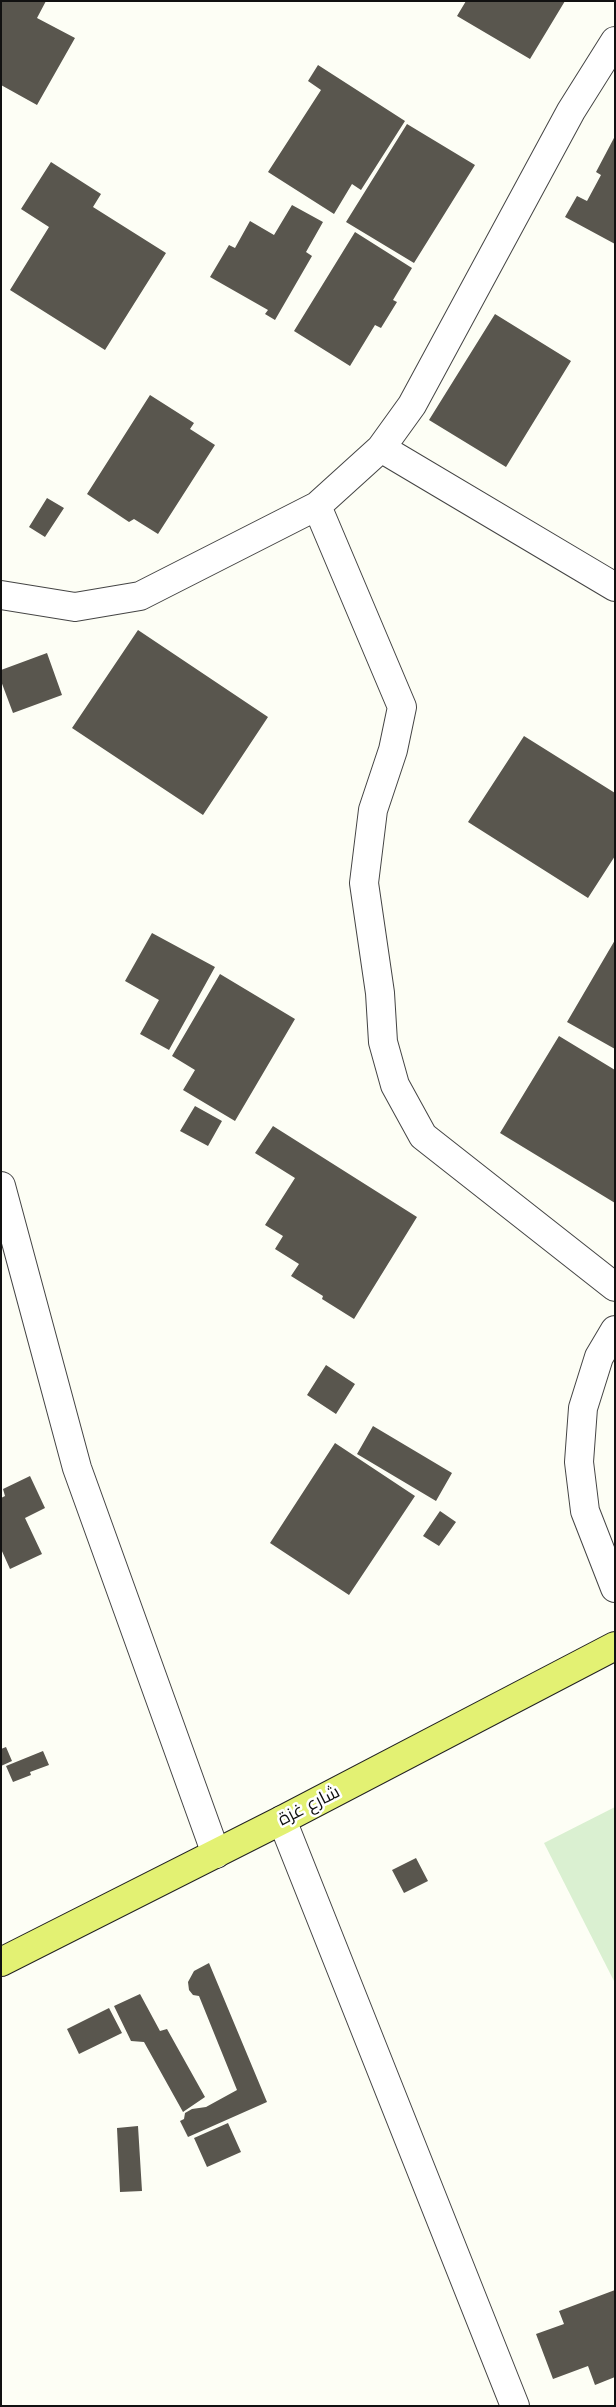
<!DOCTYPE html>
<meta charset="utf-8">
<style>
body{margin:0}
#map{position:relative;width:616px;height:2407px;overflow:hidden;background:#fdfef5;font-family:"Libre Baskerville",serif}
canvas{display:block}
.frame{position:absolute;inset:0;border:2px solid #111;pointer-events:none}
</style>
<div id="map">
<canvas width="616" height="2407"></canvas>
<div class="frame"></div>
</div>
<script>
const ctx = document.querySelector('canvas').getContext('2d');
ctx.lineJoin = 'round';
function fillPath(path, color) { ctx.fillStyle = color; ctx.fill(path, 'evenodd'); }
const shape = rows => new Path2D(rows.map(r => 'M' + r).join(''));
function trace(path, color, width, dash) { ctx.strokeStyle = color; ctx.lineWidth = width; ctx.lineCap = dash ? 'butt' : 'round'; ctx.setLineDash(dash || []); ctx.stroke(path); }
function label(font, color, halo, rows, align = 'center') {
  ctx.font = font + ' "Libre Baskerville",Cairo,serif'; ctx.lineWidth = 5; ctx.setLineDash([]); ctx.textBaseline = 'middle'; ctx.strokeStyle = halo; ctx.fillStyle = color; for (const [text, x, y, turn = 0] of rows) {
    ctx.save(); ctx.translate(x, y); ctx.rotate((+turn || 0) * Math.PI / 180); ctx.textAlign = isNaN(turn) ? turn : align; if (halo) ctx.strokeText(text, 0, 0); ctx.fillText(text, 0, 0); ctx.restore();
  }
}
fillPath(shape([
 [615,1807,615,1983,544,1843]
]), '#daf0d1');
fillPath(shape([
 [1,1,46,1,37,18,75,38,37,105,1,85],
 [466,1,565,1,530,59,457,16],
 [318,65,405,121,361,190,352,184,334,214,268,172,321,90,308,81],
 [407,124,475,165,414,263,346,222],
 [615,136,615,244,565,217,577,196,587,201,601,175,596,172],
 [51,162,101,194,93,207,166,253,105,350,10,290,49,227,21,209],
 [292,205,323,222,306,252,312,256,275,320,265,314,268,310,210,277,229,245,235,248,250,221,274,235],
 [355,232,412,268,393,300,397,302,381,328,375,325,350,366,294,331],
 [495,314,571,361,506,467,429,420],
 [150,395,194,423,190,429,215,445,158,534,134,519,129,522,87,494],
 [47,498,64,508,45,537,29,527],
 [138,630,268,717,203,815,72,728],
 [47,653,62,695,13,713,1,681,1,670],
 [524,736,615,793,615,856,588,898,468,822],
 [152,933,215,967,169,1050,140,1034,159,1000,125,981],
 [615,940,615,1049,567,1022],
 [220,974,295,1019,235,1121,183,1090,195,1070,172,1056],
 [559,1036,615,1070,615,1203,500,1133],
 [195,1106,222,1121,208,1146,180,1131],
 [273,1126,417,1217,354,1319,322,1299,323,1296,291,1276,299,1264,275,1249,283,1236,265,1225,295,1178,255,1153],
 [326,1365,355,1384,336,1414,307,1395],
 [373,1426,452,1473,436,1501,357,1454],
 [335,1443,415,1496,349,1595,270,1543],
 [30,1476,45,1508,25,1518,42,1554,10,1569,1,1549,1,1498,5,1496,3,1489],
 [440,1511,456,1522,439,1546,423,1536],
 [6,1747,12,1761,1,1766,1,1749],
 [43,1751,49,1765,30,1772,31,1775,13,1782,6,1766],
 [416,1858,428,1881,404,1893,392,1870],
 [209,1963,267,2102,188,2137,180,2121,184,2119,185,2113,192,2109,206,2107,237,2090,199,1996,193,1995,189,1990,188,1982,194,1971],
 [140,1994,160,2031,167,2029,205,2097,183,2112,144,2042,131,2041,114,2006],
 [109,2008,122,2033,79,2054,67,2029],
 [228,2123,241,2152,207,2167,194,2138],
 [138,2126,142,2191,120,2192,117,2128],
 [615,2290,615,2377,595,2385,588,2366,553,2379,536,2334,564,2324,559,2311]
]), '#59564e');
const minor = shape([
 [381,448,615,587],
 [317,506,402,707,393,750,373,810,364,883,380,993,383,1042,395,1085,423,1136,615,1287],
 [1,595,75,607,140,596,317,506,381,448,412,405,571,111,615,41],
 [1,1186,77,1468,216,1854],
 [615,1330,599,1357,583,1408,579,1462,585,1511,615,1588],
 [282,1820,515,2406]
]);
const major = shape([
 [1,1962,282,1820,615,1646]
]);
trace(minor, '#444', 30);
trace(major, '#222', 30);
trace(minor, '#fff', 28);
trace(major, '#e3f173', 28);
label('18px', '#111', '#fff', [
 ["شارع غزة",309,1806,-27]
]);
</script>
